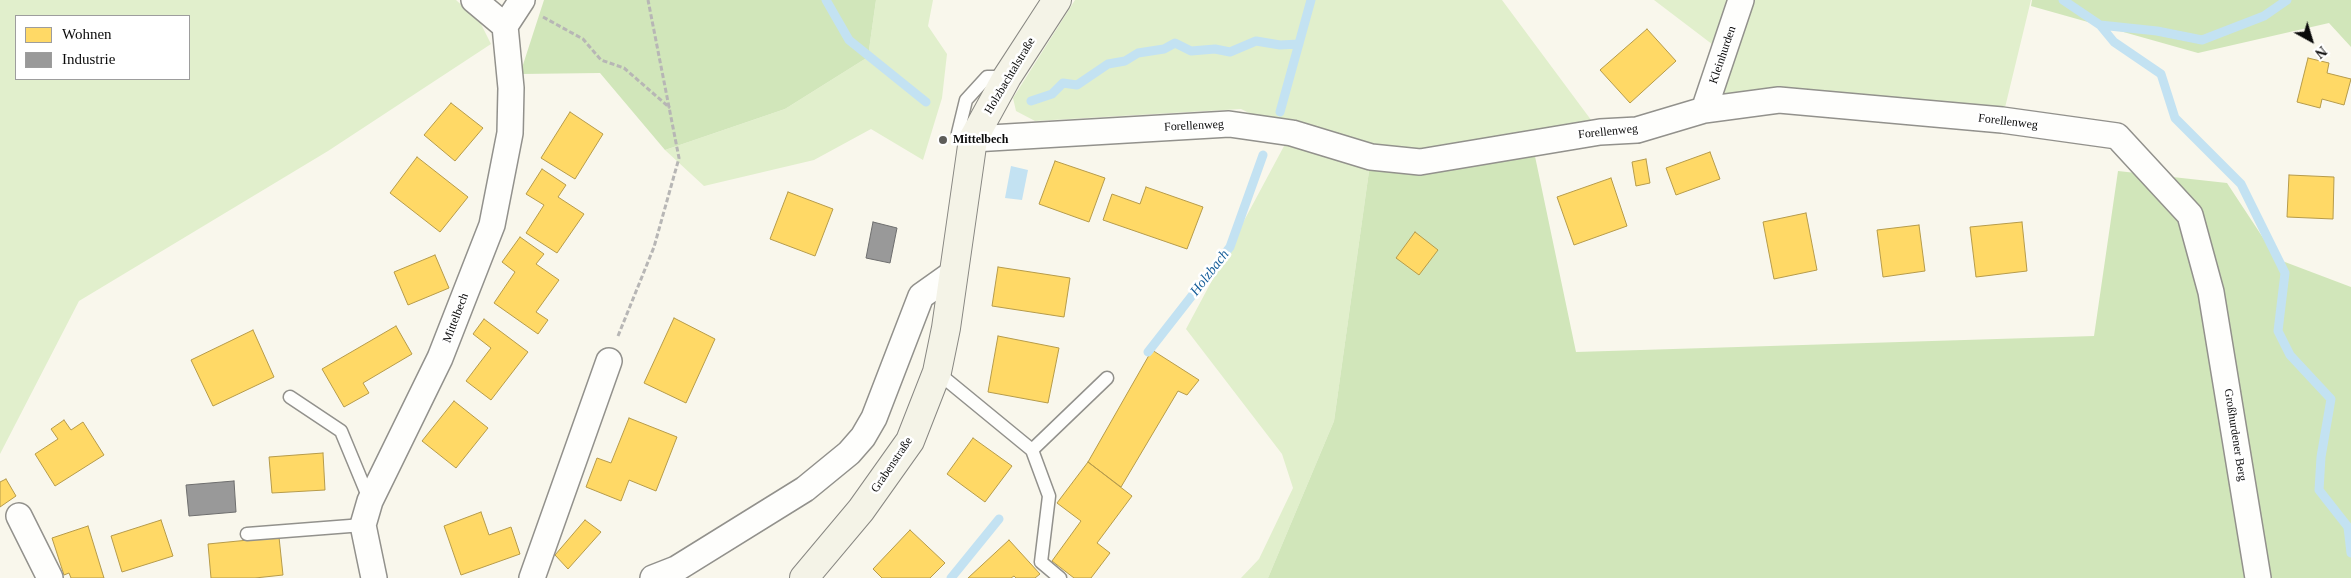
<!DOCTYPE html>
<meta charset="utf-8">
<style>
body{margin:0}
#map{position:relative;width:2351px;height:578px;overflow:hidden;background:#f9f7ec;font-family:"Times New Roman",serif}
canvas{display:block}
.legend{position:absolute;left:15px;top:15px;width:175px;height:65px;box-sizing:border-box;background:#fff;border:1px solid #9d9d9d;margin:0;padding:6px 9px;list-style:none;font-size:15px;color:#0a0a0a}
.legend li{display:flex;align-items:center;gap:10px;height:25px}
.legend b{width:25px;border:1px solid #9d9d9d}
.north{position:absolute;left:2286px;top:15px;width:50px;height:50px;-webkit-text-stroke:4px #fff;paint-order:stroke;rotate:141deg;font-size:14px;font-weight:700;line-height:20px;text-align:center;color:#0a0a0a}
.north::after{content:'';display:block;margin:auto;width:18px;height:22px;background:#0a0a0a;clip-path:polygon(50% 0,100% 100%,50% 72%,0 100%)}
</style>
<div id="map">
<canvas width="2351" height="578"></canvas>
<ul class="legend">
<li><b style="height:14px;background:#ffd966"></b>Wohnen</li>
<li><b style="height:14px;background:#999"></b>Industrie</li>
</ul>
<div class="north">N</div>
</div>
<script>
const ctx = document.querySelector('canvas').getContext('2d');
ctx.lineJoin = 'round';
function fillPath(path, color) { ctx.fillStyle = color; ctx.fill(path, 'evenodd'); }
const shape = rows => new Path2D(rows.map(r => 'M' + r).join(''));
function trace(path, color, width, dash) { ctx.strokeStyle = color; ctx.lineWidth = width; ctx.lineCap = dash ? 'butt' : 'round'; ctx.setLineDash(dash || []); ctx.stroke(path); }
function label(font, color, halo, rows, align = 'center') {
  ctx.font = font + ' "Times New Roman",serif'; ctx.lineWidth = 5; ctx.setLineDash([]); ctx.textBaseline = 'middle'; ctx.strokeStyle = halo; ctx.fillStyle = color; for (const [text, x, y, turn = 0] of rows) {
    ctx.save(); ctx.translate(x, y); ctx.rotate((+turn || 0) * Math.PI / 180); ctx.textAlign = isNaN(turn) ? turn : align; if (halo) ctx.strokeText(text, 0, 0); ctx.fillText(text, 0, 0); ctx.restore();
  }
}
fillPath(shape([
 [0,0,456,0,480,22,491,44,328,151,79,301,0,454],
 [16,16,189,16,189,79,16,79],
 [876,0,933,0,928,26,947,54,942,98,923,160,871,129,814,160,704,186,665,150,785,109,868,57],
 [1075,0,1502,0,1600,132,1371,157,1334,421,1268,578,1241,578,1259,559,1293,488,1282,454,1186,329,1291,133,1241,109,1035,121,1016,111,1013,98],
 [1654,0,2031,0,2002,120,1704,110,1725,54]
]), '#e1efcc');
fillPath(shape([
 [544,0,876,0,868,57,785,109,665,150,600,73,520,74],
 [2032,0,2351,0,2351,47,2329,23,2198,53,2031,6],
 [1532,142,1576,352,2094,336,2118,171,2227,183,2277,259,2351,287,2351,578,1268,578,1334,421,1371,157]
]), '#d1e6ba');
fillPath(shape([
 [1011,166,1028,170,1022,200,1005,198]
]), '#c3e2f2');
const homes = shape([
 [1647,29,1676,61,1630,103,1600,70,1647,29],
 [2308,58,2329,63,2327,73,2351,79,2344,105,2322,99,2320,108,2297,102,2308,58],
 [451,103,483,128,455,161,424,135,451,103],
 [570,112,603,134,575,179,541,158,570,112],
 [1710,152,1720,179,1676,195,1666,168,1710,152],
 [417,157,468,197,440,232,390,193,417,157],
 [1646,159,1650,183,1636,186,1632,162,1646,159],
 [1055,161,1105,178,1089,222,1039,204,1055,161],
 [542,169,566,185,558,197,584,214,557,253,526,233,544,205,526,194,542,169],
 [2289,175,2334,177,2333,219,2287,217,2289,175],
 [1611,178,1627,226,1574,245,1557,197,1611,178],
 [1146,187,1203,207,1187,249,1103,220,1112,194,1140,204,1146,187],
 [788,192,833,209,815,256,770,239,788,192],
 [1806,213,1817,270,1774,279,1763,222,1806,213],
 [2022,222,2027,271,1976,277,1970,227,2022,222],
 [1919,225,1925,271,1883,277,1877,230,1919,225],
 [1415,232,1438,250,1419,275,1396,258,1415,232],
 [520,237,544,254,536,264,559,280,536,312,548,320,538,334,494,303,515,272,502,262,520,237],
 [435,255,449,288,408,305,394,272,435,255],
 [998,267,1070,278,1064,317,992,306,998,267],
 [674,318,715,339,686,403,644,383,674,318],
 [484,319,528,352,491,400,466,381,491,348,473,334,484,319],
 [396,326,412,354,363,383,369,393,344,407,322,369,396,326],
 [253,330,274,377,213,406,191,360,253,330],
 [998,336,1059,348,1048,403,988,392,998,336],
 [1152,350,1199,380,1187,395,1178,391,1121,487,1088,462,1152,350],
 [454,401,488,428,456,468,422,441,454,401],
 [629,418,677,437,656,491,629,480,621,501,586,487,597,458,611,463,629,418],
 [64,420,71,430,83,422,104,455,55,486,35,454,58,439,51,429,64,420],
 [973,438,1012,466,985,502,947,474,973,438],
 [323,453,325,490,272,493,269,457,323,453],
 [1088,462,1132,496,1097,543,1110,553,1091,578,1074,578,1052,561,1081,521,1057,503,1088,462],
 [6,479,16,496,0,507,0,482,6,479],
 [481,512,489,535,511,527,520,554,461,575,444,526,481,512],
 [161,520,173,556,122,572,111,536,161,520],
 [585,520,601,532,568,569,555,555,585,520],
 [88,526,104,578,71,578,69,573,64,575,52,538,88,526],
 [910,530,945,563,930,578,882,578,873,569,910,530],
 [279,537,283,575,255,578,211,578,208,544,279,537],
 [1009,540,1040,574,1035,578,1016,578,1014,576,1011,578,968,578,1009,540]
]);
fillPath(homes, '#ffd966');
trace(homes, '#b69b4a', 1);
const industry = shape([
 [873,222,897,228,890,263,866,258,873,222],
 [234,481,236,512,189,516,186,485,234,481]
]);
fillPath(industry, '#999');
trace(industry, '#6e6e6e', 1);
trace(shape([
 [826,0,849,40,926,102],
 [2063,0,2100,25,2114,42,2161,74,2175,118,2241,184,2285,273,2278,331,2290,355,2331,399,2321,457,2319,490,2348,527,2351,553],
 [2100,25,2157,31,2202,40,2264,16,2287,0],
 [1031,101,1052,94,1063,83,1077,85,1108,64,1125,61,1138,53,1164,49,1175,43,1191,51,1215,49,1230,52,1256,41,1280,45,1299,44],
 [1280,112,1311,0],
 [1148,352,1230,247,1263,155],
 [951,578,999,519]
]), '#c3e2f2', 9);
const lane = shape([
 [973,139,958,133,966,100,987,77,1007,77],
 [937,372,1032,450,1107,378],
 [290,397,341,431,370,501],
 [1032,450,1049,496,1041,562,1060,578],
 [247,534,363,525]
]);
const street = shape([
 [505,26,522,0],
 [1704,110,1741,0],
 [973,139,1229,124,1292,133,1371,157,1420,162,1600,132,1637,130,1704,110,1779,100,2002,120,2117,136,2190,215,2211,292,2258,578],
 [19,516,50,578],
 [374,578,363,525,370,501,440,358,492,225,510,133,511,88,505,26,474,0],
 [532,578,609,361],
 [653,578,676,569,805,489,849,453,863,437,874,418,921,296,952,274]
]);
const secondary = shape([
 [804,578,861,510,910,441,937,372,946,328,973,139,1007,77,1057,0]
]);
trace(lane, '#92918c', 15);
trace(street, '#92918c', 28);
trace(secondary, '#888782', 30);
trace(shape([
 [543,17,583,39,601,60,624,68,670,108],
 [618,336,654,247,679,158,648,0]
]), '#b7b6b5', 3, [5, 2.5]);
trace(lane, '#fefefc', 12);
trace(street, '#fefefc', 25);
trace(secondary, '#f4f3e7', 28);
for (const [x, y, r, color] of [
 [943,140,5,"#5e5d59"]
]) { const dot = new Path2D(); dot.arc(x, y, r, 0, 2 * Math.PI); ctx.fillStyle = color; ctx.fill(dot); trace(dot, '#fff', 2); }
label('12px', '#0a0a0a', '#fff', [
 ["Kleinhurden",1723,55,-71],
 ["Holzbachtalstraße",1010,76,-59],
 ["Forellenweg",2008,122,7],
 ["Forellenweg",1194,126,-3],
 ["Forellenweg",1608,132,-6],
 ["Mittelbech",456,318,-69],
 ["Großhurdener Berg",2235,435,81],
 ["Grabenstraße",892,465,-56]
]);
label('bold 12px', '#0a0a0a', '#fff', [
 ["Mittelbech",953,140]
], 'left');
label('italic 14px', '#155d99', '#fff', [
 ["Holzbach",1210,273,-52]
]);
</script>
